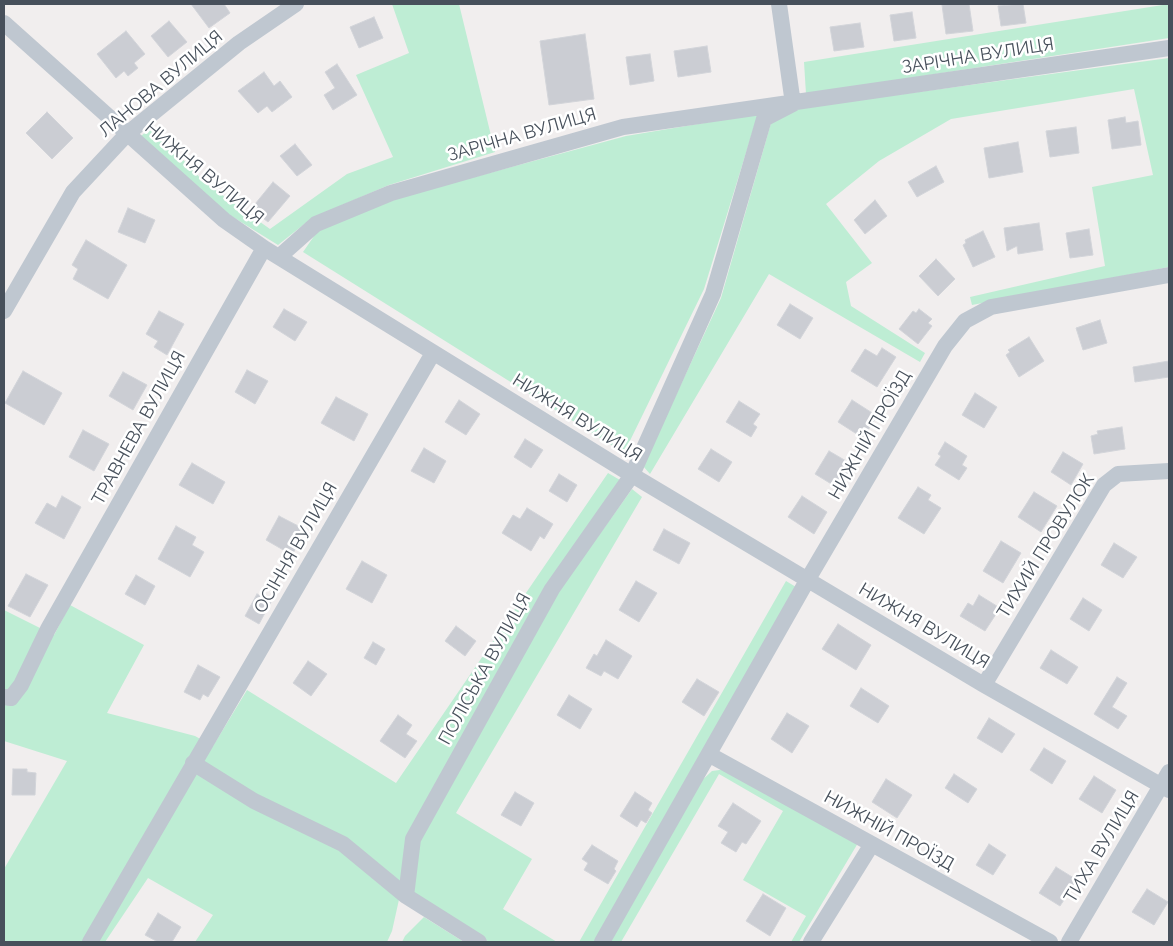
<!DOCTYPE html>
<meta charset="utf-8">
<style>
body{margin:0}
#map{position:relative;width:1173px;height:946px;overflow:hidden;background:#f1eeee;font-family:Raleway,sans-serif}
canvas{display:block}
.frame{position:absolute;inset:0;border:5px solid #47505b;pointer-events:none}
</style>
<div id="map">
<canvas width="1173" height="946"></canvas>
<div class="frame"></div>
</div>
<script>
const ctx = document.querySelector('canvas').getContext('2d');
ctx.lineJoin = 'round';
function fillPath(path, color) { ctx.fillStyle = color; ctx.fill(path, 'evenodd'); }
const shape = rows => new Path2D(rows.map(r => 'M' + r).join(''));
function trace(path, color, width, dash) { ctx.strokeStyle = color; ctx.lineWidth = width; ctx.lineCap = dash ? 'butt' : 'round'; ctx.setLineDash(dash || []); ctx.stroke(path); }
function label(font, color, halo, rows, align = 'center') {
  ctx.font = font + ' Raleway,sans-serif'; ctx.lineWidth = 5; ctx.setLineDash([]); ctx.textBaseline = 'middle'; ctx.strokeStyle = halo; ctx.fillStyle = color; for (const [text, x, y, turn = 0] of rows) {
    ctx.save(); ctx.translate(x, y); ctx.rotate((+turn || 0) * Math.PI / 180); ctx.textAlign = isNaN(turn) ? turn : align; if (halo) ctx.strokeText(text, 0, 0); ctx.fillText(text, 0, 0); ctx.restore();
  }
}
fillPath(shape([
 [392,4,459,4,495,152,389,185,312,218,278,245,228,214,141,136,152,127,204,182,270,229,347,174,393,157,356,75,409,53],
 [1169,4,1169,38,806,94,804,62],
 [1169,58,1169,267,972,305,970,297,1105,266,1092,187,1153,175,1134,89,951,119,879,161,826,204,872,263,846,282,851,306,925,353,920,362,769,274,650,474,643,466,721,298,771,123,800,108],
 [758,114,704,289,624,453,303,252,319,229,393,199,626,136],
 [608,473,620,480,406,837,400,895,392,931,387,942,195,942,213,915,148,878,105,942,4,942,4,869,67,761,4,741,4,610,54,635,70,605,144,645,107,713,195,736,213,746,247,690,396,783],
 [632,489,642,497,456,813,532,859,503,909,557,942,489,942,412,894,417,841,558,592],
 [786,581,796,587,596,942,579,942],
 [727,769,858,843,799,942,791,942,806,916,743,880,783,811,719,774,621,942,608,942,699,783,712,771],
 [424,917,464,942,402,942,405,936]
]), '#beedd4');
const building = shape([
 [191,4,224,4,230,13,209,28,191,4],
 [953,4,969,4,973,31,946,34,942,5,953,4],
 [1023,4,1026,23,1001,26,998,6,1023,4],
 [912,12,916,38,894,41,890,15,912,12],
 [374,17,383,38,359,48,350,27,374,17],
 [169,21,187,42,168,57,151,36,169,21],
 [860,23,864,47,834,51,830,27,860,23],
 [126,31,145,54,134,63,138,68,128,76,124,71,116,78,97,54,126,31],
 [585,34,594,99,549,105,540,41,585,34],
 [707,46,711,72,678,77,674,51,707,46],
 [650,54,654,81,630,85,626,57,650,54],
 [337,64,357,95,333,110,324,95,335,88,325,72,337,64],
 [264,72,274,86,280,81,292,97,272,112,267,106,258,113,238,91,264,72],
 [47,112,73,138,52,159,26,133,47,112],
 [1125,117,1126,123,1138,121,1141,145,1112,149,1108,120,1125,117],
 [1076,127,1079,153,1050,157,1046,131,1076,127],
 [1018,142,1023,172,989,178,984,148,1018,142],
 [295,144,312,165,297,176,280,156,295,144],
 [936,166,944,182,917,197,908,182,936,166],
 [273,182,290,196,268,222,251,209,273,182],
 [875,200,887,216,865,234,854,220,875,200],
 [128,208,155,220,145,243,118,232,128,208],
 [1039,223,1043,250,1018,254,1017,246,1007,251,1004,228,1039,223],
 [1089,229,1093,255,1070,258,1066,233,1089,229],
 [983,231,995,257,973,267,963,245,966,243,965,240,983,231],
 [86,240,127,265,108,299,73,279,78,269,72,265,86,240],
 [936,259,955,279,938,296,919,276,936,259],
 [790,304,813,318,800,339,777,325,790,304],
 [284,309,307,322,295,341,273,327,284,309],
 [919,309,932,319,928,323,932,326,918,344,899,329,913,311,916,313,919,309],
 [159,311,184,324,167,355,154,347,158,341,146,334,159,311],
 [1100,320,1107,343,1083,350,1076,328,1100,320],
 [1029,337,1044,361,1019,377,1006,355,1010,352,1008,350,1029,337],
 [882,348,896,357,877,387,851,371,865,349,877,356,882,348],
 [1169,361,1169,377,1135,382,1133,367,1169,361],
 [247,370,268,381,255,404,235,392,247,370],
 [23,371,62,393,44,425,5,403,23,371],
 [123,372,147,385,133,410,109,396,123,372],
 [975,393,997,407,984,428,962,415,975,393],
 [336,397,368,414,354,441,321,423,336,397],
 [459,400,480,414,466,435,445,422,459,400],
 [852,400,877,416,863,438,838,422,852,400],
 [739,401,760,414,753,424,757,427,751,437,726,422,739,401],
 [1122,427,1125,449,1094,454,1091,436,1098,434,1097,431,1122,427],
 [83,430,109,444,94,471,69,457,83,430],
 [525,439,543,450,531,468,514,457,525,439],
 [945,442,967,456,962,465,967,468,959,480,935,465,941,456,938,454,945,442],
 [424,448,446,461,434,483,411,471,424,448],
 [711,449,732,462,719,482,698,469,711,449],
 [829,451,853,465,838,488,815,474,829,451],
 [1063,452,1083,464,1071,485,1051,472,1063,452],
 [192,463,225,482,213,504,179,485,192,463],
 [559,474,577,485,567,502,549,491,559,474],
 [918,487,931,495,928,500,941,508,924,534,898,518,918,487],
 [1034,492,1057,506,1041,532,1018,517,1034,492],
 [62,496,81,507,64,539,35,523,47,503,56,508,62,496],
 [802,496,827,512,814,534,788,517,802,496],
 [527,508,553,524,544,539,540,536,531,551,502,533,513,515,520,519,527,508],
 [279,516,306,530,292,555,266,540,279,516],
 [176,526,196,537,192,545,204,552,190,577,158,559,176,526],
 [664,529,690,543,679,564,653,550,664,529],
 [1001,541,1021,553,1003,583,983,571,1001,541],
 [1114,543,1137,557,1123,578,1101,565,1114,543],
 [362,561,387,575,372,603,346,589,362,561],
 [26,574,48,585,30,617,8,606,26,574],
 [136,575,155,586,145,605,125,594,136,575],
 [636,581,657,593,639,622,619,610,636,581],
 [257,594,271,602,259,624,245,616,257,594],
 [979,595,1000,608,985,631,960,616,968,603,973,606,979,595],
 [1083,598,1102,610,1089,631,1070,619,1083,598],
 [838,624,871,645,856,670,822,649,838,624],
 [456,626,476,641,465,656,445,641,456,626],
 [606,640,632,656,618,679,604,671,601,676,586,668,594,654,597,656,606,640],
 [373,642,385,649,376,665,364,658,373,642],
 [1051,650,1078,667,1067,684,1040,668,1051,650],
 [308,661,327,674,311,696,293,683,308,661],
 [198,665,220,677,208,697,203,694,200,700,184,692,198,665],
 [1117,677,1127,683,1112,707,1127,716,1118,729,1094,714,1117,677],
 [697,679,719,692,704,716,682,702,697,679],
 [861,688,889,706,878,723,850,706,861,688],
 [569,695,592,709,580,729,557,715,569,695],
 [787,713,809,726,792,753,771,739,787,713],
 [398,715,412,725,406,734,417,741,405,758,380,741,398,715],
 [989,718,1015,734,1002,753,977,738,989,718],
 [1044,748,1066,761,1052,784,1030,770,1044,748],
 [13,769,27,769,27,772,36,773,35,795,12,795,13,769],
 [954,774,977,789,968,803,945,788,954,774],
 [1094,776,1116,790,1102,813,1079,799,1094,776],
 [886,779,912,795,897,818,872,802,886,779],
 [515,792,534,803,521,826,501,815,515,792],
 [635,792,652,803,648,810,652,813,646,823,641,820,637,827,620,816,635,792],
 [733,803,761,821,746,844,742,842,736,852,721,843,728,832,718,826,733,803],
 [989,844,1006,855,993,875,976,865,989,844],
 [592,845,618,861,614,869,616,871,608,884,584,870,588,863,582,859,592,845],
 [1056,867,1077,880,1060,906,1039,893,1056,867],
 [1147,889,1168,902,1154,925,1132,912,1147,889],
 [763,894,786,908,770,936,746,921,763,894],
 [158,913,181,927,172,942,158,942,145,935,158,913]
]);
fillPath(building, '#cbcdd3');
trace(building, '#d2d4d9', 1);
trace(shape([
 [4,23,224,220,264,248,632,475,984,685,1169,790],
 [280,256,316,224,391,193,623,127,1169,48],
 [4,311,73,192,127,134,239,43,296,4],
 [984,685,1104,485,1118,474,1169,471],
 [4,697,11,698,21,685,48,629,264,248],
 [710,755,1050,942],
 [193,763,254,801,343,844,406,896,479,942],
 [406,896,413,839,552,589,632,475,713,294,764,119,793,104,779,4],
 [90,942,433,353],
 [602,942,808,579,945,346,965,321,991,307,1169,275],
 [811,942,872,844],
 [1069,942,1169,772]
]), '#bfc7d0', 16);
label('18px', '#47505b', '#fff', [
 ["ЗАРІЧНА ВУЛИЦЯ",978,56,-9],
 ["ЛАНОВА ВУЛИЦЯ",161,84,-40],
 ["ЗАРІЧНА ВУЛИЦЯ",522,135,-16],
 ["НИЖНЯ ВУЛИЦЯ",204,173,40],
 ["НИЖНЯ ВУЛИЦЯ",577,418,32],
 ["ТРАВНЕВА ВУЛИЦЯ",139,428,-61],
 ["НИЖНІЙ ПРОЇЗД",870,435,-60],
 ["ТИХИЙ ПРОВУЛОК",1046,546,-58],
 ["ОСІННЯ ВУЛИЦЯ",296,548,-60],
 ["НИЖНЯ ВУЛИЦЯ",924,626,31],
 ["ПОЛІСЬКА ВУЛИЦЯ",485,669,-61],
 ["НИЖНІЙ ПРОЇЗД",889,831,29],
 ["ТИХА ВУЛИЦЯ",1102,847,-59]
]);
</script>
